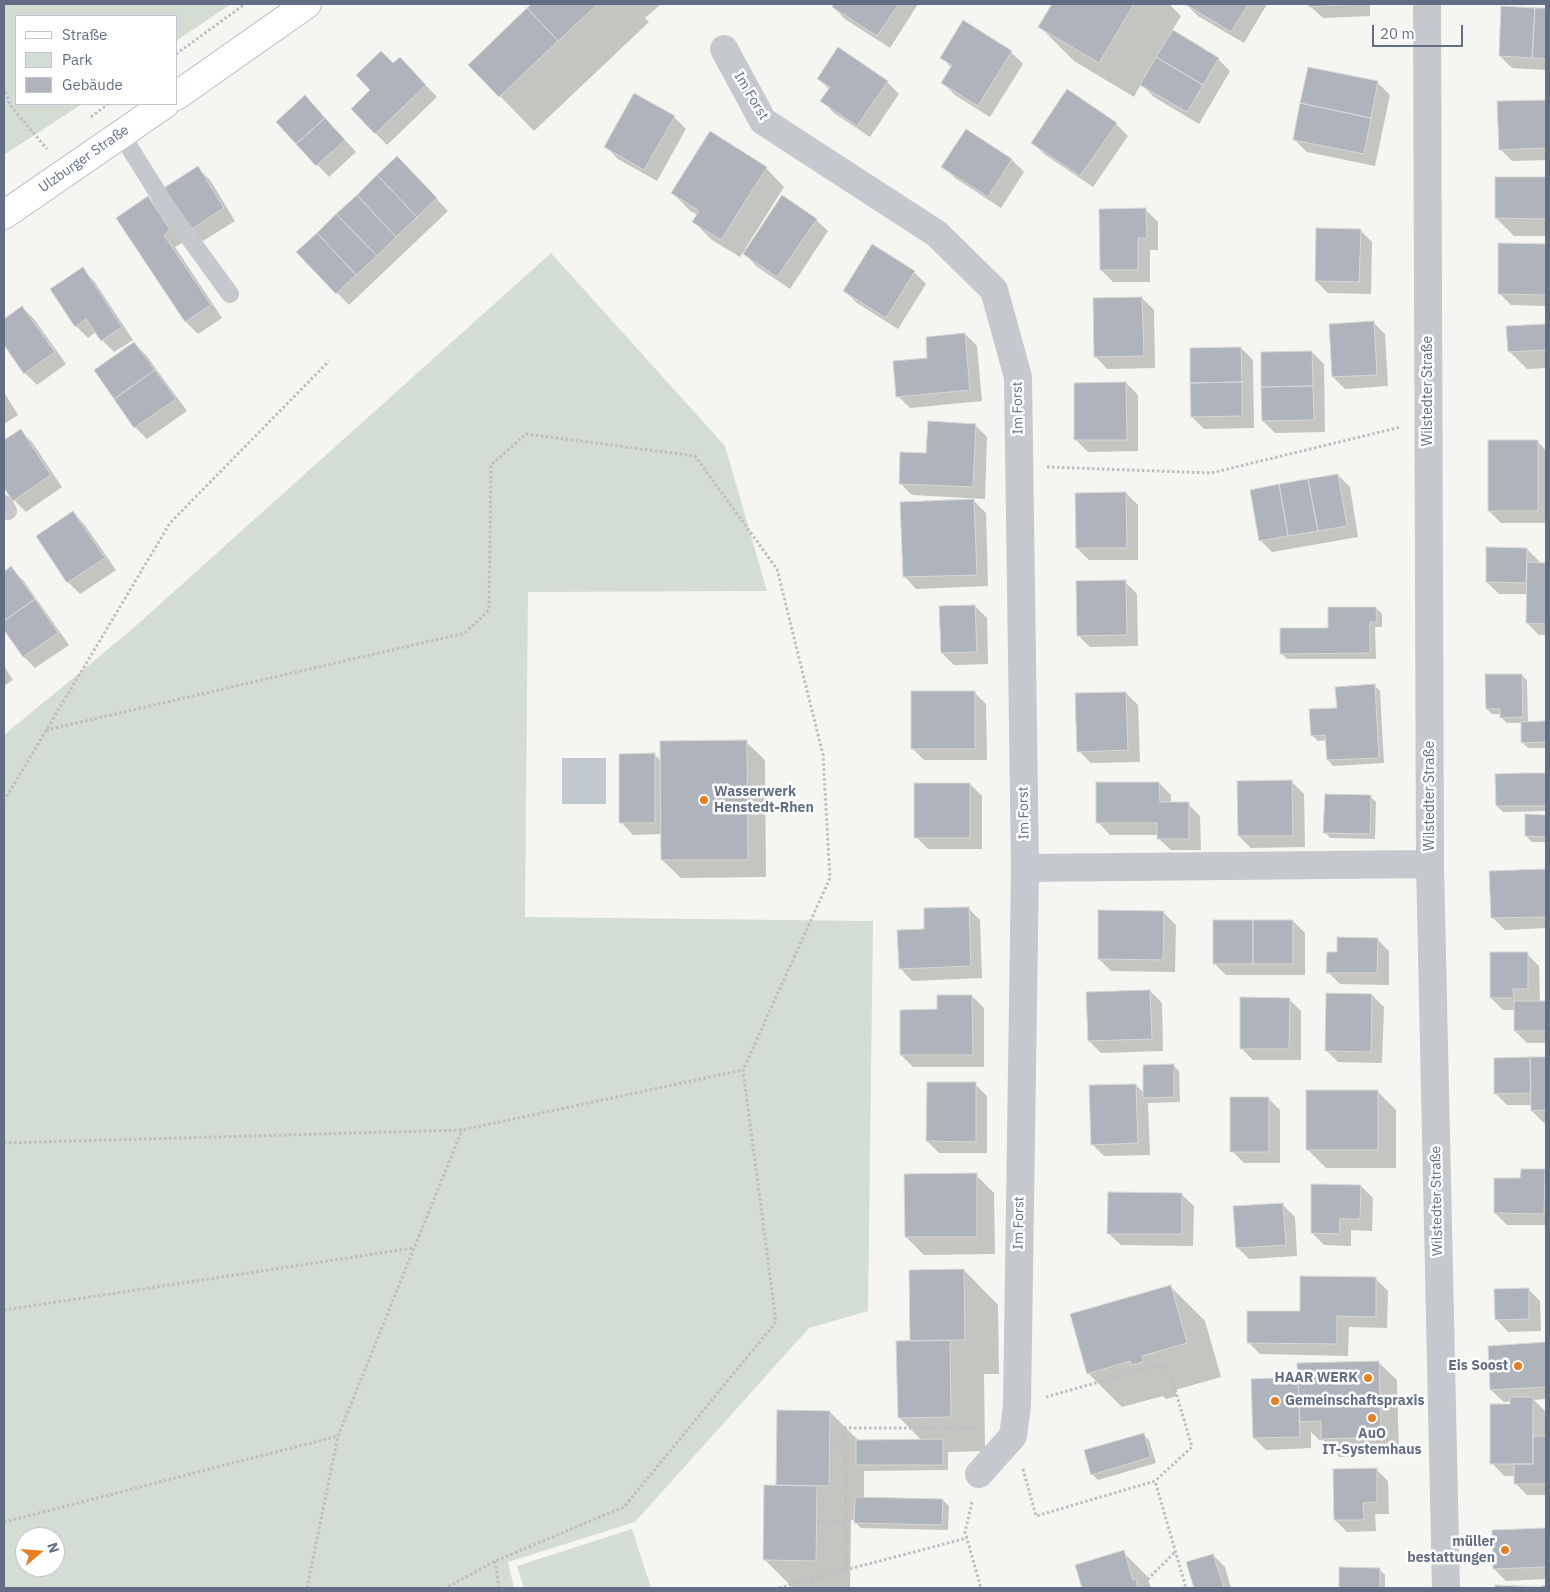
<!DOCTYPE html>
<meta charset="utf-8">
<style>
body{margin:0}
#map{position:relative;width:1550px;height:1592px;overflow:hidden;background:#f5f6f2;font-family:"IBM Plex Sans",sans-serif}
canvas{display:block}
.frame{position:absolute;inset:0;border:5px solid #636e84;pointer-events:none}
.legend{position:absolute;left:15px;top:15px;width:162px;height:90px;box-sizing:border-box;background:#fff;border:1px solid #c1c5ce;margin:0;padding:6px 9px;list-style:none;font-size:15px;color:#636e84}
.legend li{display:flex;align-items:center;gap:10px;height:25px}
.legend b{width:25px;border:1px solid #c1c5ce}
.north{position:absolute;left:15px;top:1527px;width:50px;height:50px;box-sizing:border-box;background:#fff;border:1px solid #c1c5ce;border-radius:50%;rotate:72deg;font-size:14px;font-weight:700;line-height:20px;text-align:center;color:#636e84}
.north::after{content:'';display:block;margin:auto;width:18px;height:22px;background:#ea7e1e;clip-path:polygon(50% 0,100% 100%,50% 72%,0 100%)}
.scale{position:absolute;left:1372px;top:25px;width:91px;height:22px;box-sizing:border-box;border:2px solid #636e84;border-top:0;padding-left:6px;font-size:15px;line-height:18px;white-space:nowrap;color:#636e84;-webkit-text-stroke:4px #fff;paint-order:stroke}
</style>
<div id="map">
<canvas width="1550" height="1592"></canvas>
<div class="frame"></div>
<ul class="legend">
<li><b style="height:6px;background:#fff"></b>Straße</li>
<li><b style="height:14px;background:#d4ddd3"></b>Park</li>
<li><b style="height:14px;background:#afb4bc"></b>Gebäude</li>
</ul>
<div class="north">N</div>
<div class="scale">20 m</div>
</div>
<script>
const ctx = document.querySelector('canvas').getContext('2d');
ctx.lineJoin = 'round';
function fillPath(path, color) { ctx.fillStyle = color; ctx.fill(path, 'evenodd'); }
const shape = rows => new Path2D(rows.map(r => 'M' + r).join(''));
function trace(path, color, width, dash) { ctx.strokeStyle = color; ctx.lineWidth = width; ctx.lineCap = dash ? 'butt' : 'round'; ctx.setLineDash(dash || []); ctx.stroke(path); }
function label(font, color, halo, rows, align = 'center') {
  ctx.font = font + ' "IBM Plex Sans",sans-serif'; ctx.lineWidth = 5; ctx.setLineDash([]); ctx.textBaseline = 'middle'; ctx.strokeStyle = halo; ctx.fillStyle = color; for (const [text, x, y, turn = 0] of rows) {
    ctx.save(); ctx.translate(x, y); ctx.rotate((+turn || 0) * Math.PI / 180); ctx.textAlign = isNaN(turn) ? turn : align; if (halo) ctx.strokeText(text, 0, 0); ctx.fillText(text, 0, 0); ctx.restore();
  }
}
fillPath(shape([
 [4,4,231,4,176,41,176,16,16,16,16,104,82,104,4,155],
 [551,253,725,446,767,591,528,592,525,917,873,921,868,1311,809,1328,635,1522,508,1562,514,1588,4,1588,4,735,130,631],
 [25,1537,55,1537,55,1567,25,1567],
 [632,1529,651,1588,524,1588,517,1566]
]), '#d4ddd3');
fillPath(shape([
 [562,758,606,758,606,804,562,804]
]), '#c1c8d0');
fillPath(shape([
 [534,4,661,4,645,18,649,22,534,131,470,65],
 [835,4,918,4,890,48,845,19,833,7],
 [1054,4,1169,4,1181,16,1172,31,1218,59,1230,71,1199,124,1154,97,1141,84,1134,97,1074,61,1040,27],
 [1186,4,1267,4,1244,43,1198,16],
 [1310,4,1370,4,1370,16,1323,18,1310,6],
 [1502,7,1546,9,1546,70,1512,68,1500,56],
 [1011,52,1023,64,990,117,955,95,943,83,952,68,942,58],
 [393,65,412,71,437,97,387,145,352,109],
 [819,79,887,82,899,94,870,137,834,113,822,101,830,90],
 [1378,83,1390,95,1375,166,1307,152,1295,140],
 [1546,101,1546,160,1512,161,1500,149,1498,103],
 [317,109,356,152,329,177,277,122],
 [674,117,686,129,657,181,618,159,606,147],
 [1116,124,1128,136,1093,187,1044,154,1032,142],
 [966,131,1012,160,1024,172,1001,208,955,178,943,166],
 [198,168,210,180,235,221,203,241,191,229],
 [766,168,784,187,745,249,747,250,816,220,828,231,790,289,756,266,743,252,740,257,712,240,694,222,698,215,690,211,672,192],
 [409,170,448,211,349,305,298,252],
 [1496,178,1546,179,1546,236,1514,236,1496,218],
 [148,198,160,210,182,243,175,247,222,318,198,334,186,322,118,218],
 [1146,210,1158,222,1158,250,1150,250,1150,282,1113,282,1101,270],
 [1360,230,1372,242,1371,294,1328,293,1316,281],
 [1499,245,1546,245,1546,306,1511,305,1499,293],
 [82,269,94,281,133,340,114,352,102,340,96,332,88,338,76,326],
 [914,272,926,284,898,329,857,303,845,291],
 [1142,298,1154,310,1155,368,1107,369,1095,356],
 [22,307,34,319,66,364,37,385,25,373,4,343,4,320],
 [1373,322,1385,334,1388,386,1345,389,1333,377],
 [1546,325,1546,368,1527,369,1509,351,1508,327],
 [965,334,977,346,982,401,910,408,898,396,928,359],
 [134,343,146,355,187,411,147,439,135,427],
 [1241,348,1253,360,1254,428,1204,429,1192,417],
 [1312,352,1324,364,1325,432,1275,433,1263,421],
 [1126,383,1138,395,1138,451,1088,452,1076,440],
 [4,392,18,415,4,424],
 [975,425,987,437,985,499,912,495,900,483,927,454],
 [20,430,32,442,62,487,26,512,14,500,4,485,4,441],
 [1537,441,1546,450,1546,523,1501,523,1489,511],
 [1338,475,1350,487,1358,537,1272,552,1260,540],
 [1126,493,1138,505,1138,560,1089,560,1077,548],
 [974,501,986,513,988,586,916,589,904,576],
 [72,512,84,524,116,570,80,594,68,582,37,536],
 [1527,549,1539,561,1539,564,1546,564,1546,635,1539,635,1527,623,1527,594,1499,594,1487,582],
 [11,568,23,580,69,645,35,668,23,656,4,628,4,573],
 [1125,582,1137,594,1138,646,1090,647,1078,635],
 [975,606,987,618,988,664,954,665,942,653],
 [1376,608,1382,614,1382,627,1375,627,1376,659,1287,659,1282,654],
 [4,666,13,680,4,686],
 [1522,675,1527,681,1528,723,1546,723,1546,748,1528,748,1523,743,1522,723,1507,723,1501,717,1501,714,1492,714,1487,709],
 [1375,686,1380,691,1384,763,1333,766,1328,760,1327,740,1318,741,1312,735,1338,709],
 [974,692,986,704,987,760,924,760,912,748],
 [1126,693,1138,705,1140,762,1091,763,1079,751],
 [746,742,765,760,766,877,681,878,662,860,662,834,633,835,621,822,654,754,662,762],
 [1546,774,1546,811,1503,812,1497,806,1497,775],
 [1292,782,1304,794,1305,847,1251,848,1239,836],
 [1159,783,1171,795,1171,804,1188,804,1200,816,1201,850,1171,850,1158,838,1159,835,1110,835,1098,822],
 [970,784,982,796,982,849,928,849,916,837],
 [1371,797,1376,802,1375,839,1330,838,1325,832],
 [1526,816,1546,816,1546,842,1532,842,1526,836],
 [1546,870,1546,928,1505,930,1493,918,1491,873],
 [968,908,980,920,982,978,912,981,900,968,925,931],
 [1164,913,1176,925,1175,972,1111,971,1099,959],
 [1293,921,1305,933,1305,975,1226,975,1214,963],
 [1377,939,1389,951,1389,985,1340,984,1328,972,1338,954],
 [1527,954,1539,966,1540,1002,1546,1002,1546,1043,1527,1043,1515,1031,1515,1010,1503,1010,1491,998],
 [1150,991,1162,1003,1163,1051,1101,1053,1089,1041],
 [1372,995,1384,1007,1382,1063,1338,1062,1326,1050],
 [972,996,984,1008,984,1067,913,1067,901,1055,938,1011],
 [1289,999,1301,1011,1301,1060,1253,1060,1241,1048],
 [1546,1058,1546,1122,1544,1123,1532,1111,1532,1105,1507,1105,1495,1093,1495,1059],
 [1174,1066,1179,1071,1180,1102,1148,1103,1150,1155,1104,1156,1092,1144,1136,1085,1144,1093],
 [975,1084,987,1096,987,1153,939,1153,927,1141],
 [1377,1091,1396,1110,1396,1168,1326,1168,1308,1150],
 [1268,1098,1280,1110,1280,1163,1244,1163,1232,1151],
 [1544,1170,1546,1172,1546,1225,1507,1225,1495,1213,1522,1179],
 [976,1175,994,1193,995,1254,924,1255,906,1237],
 [1361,1186,1373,1198,1372,1231,1351,1230,1351,1246,1324,1245,1312,1233],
 [1181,1194,1194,1206,1193,1246,1121,1245,1108,1233],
 [1283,1205,1295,1217,1297,1256,1249,1259,1237,1247],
 [964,1270,998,1305,999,1374,984,1374,985,1451,948,1452,948,1470,864,1471,864,1498,943,1500,949,1506,948,1530,861,1528,855,1522,855,1520,851,1520,850,1588,793,1588,765,1560,777,1487,778,1411,830,1412,859,1441,922,1441,899,1417,911,1342],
 [1376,1279,1388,1291,1387,1328,1349,1327,1348,1356,1260,1354,1248,1342,1301,1313],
 [1170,1286,1205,1321,1221,1377,1175,1390,1177,1396,1166,1399,1163,1396,1122,1407,1088,1373],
 [1528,1289,1540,1301,1541,1331,1508,1332,1496,1319],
 [1546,1343,1546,1399,1534,1400,1545,1411,1546,1495,1527,1495,1515,1483,1515,1476,1504,1476,1492,1463,1511,1405,1511,1401,1504,1402,1491,1390,1489,1347],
 [1378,1362,1397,1380,1399,1455,1340,1457,1323,1440,1319,1440,1311,1432,1311,1448,1266,1450,1254,1438,1299,1379],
 [1143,1434,1149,1440,1156,1463,1098,1480,1092,1474],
 [1376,1469,1388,1481,1389,1514,1375,1514,1376,1531,1347,1532,1335,1520],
 [1545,1529,1546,1579,1506,1581,1494,1569],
 [1123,1552,1147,1576,1151,1588,1083,1588,1076,1566],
 [1213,1555,1225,1567,1231,1588,1196,1588,1188,1563],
 [1340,1568,1379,1569,1385,1575,1385,1588,1340,1588]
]), '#0003');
const building = shape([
 [532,4,598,4,558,41,527,8,532,4],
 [834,4,899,4,877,36,832,7,834,4],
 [1052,4,1134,4,1099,63,1038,27,1052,4],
 [1185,4,1246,4,1248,5,1231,32,1185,4],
 [1309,4,1359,4,1309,7,1309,4],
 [1501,6,1535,8,1532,58,1499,56,1501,6],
 [527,8,558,41,499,97,468,65,527,8],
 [1535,8,1546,8,1546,59,1532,58,1535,8],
 [963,20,1012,51,978,106,941,83,952,65,940,58,963,20],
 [1173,30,1219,58,1203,85,1156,57,1173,30],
 [838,47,888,81,857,126,820,101,830,87,817,79,838,47],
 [381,51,393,63,400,57,426,85,375,134,351,109,370,90,356,75,381,51],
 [1156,57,1203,85,1187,112,1140,85,1156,57],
 [1308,67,1378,81,1371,118,1300,103,1308,67],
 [1067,89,1117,123,1080,176,1031,143,1067,89],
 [634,93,675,116,644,170,604,147,634,93],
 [305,95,325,118,296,144,276,122,305,95],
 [1546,100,1546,148,1499,150,1497,101,1546,100],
 [1300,103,1371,118,1364,154,1293,140,1300,103],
 [325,118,345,140,316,166,296,144,325,118],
 [966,129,1012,159,988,197,941,167,966,129],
 [710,131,767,167,721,240,692,222,699,211,671,193,710,131],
 [397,156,437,198,417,217,377,175,397,156],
 [198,166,224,208,190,230,164,188,198,166],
 [377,175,417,217,396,237,357,195,377,175],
 [1495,177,1546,177,1546,219,1495,218,1495,177],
 [357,195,396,237,377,256,336,214,357,195],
 [782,195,817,219,777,277,743,254,782,195],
 [148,196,170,230,164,235,211,305,185,322,116,218,148,196],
 [1146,208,1147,238,1138,238,1138,270,1100,270,1099,209,1146,208],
 [336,214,377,256,356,275,317,233,336,214],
 [1316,228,1361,229,1359,282,1315,281,1316,228],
 [317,233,356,275,336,294,296,252,317,233],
 [1498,243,1546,244,1546,295,1498,294,1498,243],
 [872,244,915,271,886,318,843,291,872,244],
 [83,267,122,327,101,341,86,319,75,327,50,289,83,267],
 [1142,297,1144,356,1094,357,1093,298,1142,297],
 [22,306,55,352,24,374,4,345,4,319,22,306],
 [1374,321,1377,375,1332,377,1329,324,1374,321],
 [1546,324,1546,350,1508,352,1506,326,1546,324],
 [965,333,970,390,896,397,893,361,927,358,926,337,965,333],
 [134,342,155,370,114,399,94,370,134,342],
 [1241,347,1242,382,1190,383,1190,348,1241,347],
 [1312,351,1313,386,1261,387,1261,352,1312,351],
 [155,370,176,399,134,428,114,399,155,370],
 [1126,382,1127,440,1074,440,1074,383,1126,382],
 [1242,382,1242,416,1191,417,1190,383,1242,382],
 [1313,386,1314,420,1262,421,1261,387,1313,386],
 [928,421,976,424,973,487,899,484,900,452,926,453,928,421],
 [21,429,51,475,13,501,4,488,4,440,21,429],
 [1488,440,1538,440,1538,511,1488,511,1488,440],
 [1338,474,1347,526,1318,531,1308,479,1338,474],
 [1308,479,1318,531,1288,536,1279,484,1308,479],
 [1279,484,1288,536,1259,541,1250,490,1279,484],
 [1126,492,1127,548,1076,548,1075,493,1126,492],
 [974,499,977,575,903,577,900,502,974,499],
 [73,511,105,558,67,583,36,536,73,511],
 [1486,547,1527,548,1526,583,1486,582,1486,547],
 [1527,562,1546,563,1546,624,1526,623,1527,562],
 [11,566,35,599,4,621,4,572,11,566],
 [1126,580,1127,635,1077,636,1076,581,1126,580],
 [35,599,58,633,23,657,4,630,4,621,35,599],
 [975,605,977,652,941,653,939,606,975,605],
 [1328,607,1376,607,1377,622,1370,622,1370,653,1280,654,1280,628,1328,628,1328,607],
 [1485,674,1522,674,1523,717,1500,718,1500,709,1486,709,1485,674],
 [1375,684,1379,758,1327,760,1325,735,1311,736,1309,709,1337,708,1335,687,1375,684],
 [911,691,975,691,975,749,911,749,911,691],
 [1126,692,1128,750,1077,752,1075,693,1126,692],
 [1546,721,1546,742,1521,743,1521,722,1546,721],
 [747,740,748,860,661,860,660,741,747,740],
 [655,753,655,823,619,823,619,754,655,753],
 [1524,773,1546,773,1546,806,1496,806,1495,774,1524,773],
 [1292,780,1293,836,1238,836,1237,781,1292,780],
 [1096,782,1159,782,1160,802,1189,802,1189,839,1157,839,1157,823,1096,823,1096,782],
 [914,783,970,783,970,838,914,838,914,783],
 [1325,794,1371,795,1370,834,1323,833,1325,794],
 [1525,814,1546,815,1546,837,1525,836,1525,814],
 [1546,869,1546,917,1491,918,1489,871,1546,869],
 [969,907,971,966,899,969,897,930,924,929,924,908,969,907],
 [1098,910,1164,911,1163,960,1098,959,1098,910],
 [1213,920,1253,920,1253,964,1213,964,1213,920],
 [1253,920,1293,920,1293,964,1253,964,1253,920],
 [1337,937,1378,938,1377,973,1326,973,1327,952,1337,952,1337,937],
 [1490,952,1528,952,1528,989,1513,989,1514,998,1490,998,1490,952],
 [1150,990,1152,1039,1088,1041,1086,992,1150,990],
 [1326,993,1372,994,1371,1052,1325,1051,1326,993],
 [937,995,972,995,973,1055,900,1055,900,1010,937,1009,937,995],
 [1240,997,1290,998,1289,1049,1240,1049,1240,997],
 [1514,1001,1546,1001,1546,1031,1514,1031,1514,1001],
 [1530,1057,1531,1093,1494,1094,1494,1058,1530,1057],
 [1530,1057,1546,1057,1546,1110,1531,1111,1530,1057],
 [1174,1064,1174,1097,1143,1098,1143,1065,1174,1064],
 [927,1082,976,1082,976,1142,926,1141,927,1082],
 [1136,1084,1138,1143,1091,1145,1089,1085,1136,1084],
 [1306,1090,1378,1090,1378,1150,1306,1150,1306,1090],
 [1230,1097,1269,1097,1269,1152,1230,1152,1230,1097],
 [1521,1169,1545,1169,1544,1214,1494,1213,1494,1178,1520,1178,1521,1169],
 [977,1173,977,1237,905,1237,904,1174,977,1173],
 [1311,1184,1361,1185,1360,1219,1340,1219,1339,1234,1311,1233,1311,1184],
 [1108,1192,1182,1193,1182,1234,1107,1234,1108,1192],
 [1283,1203,1286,1245,1236,1248,1233,1206,1283,1203],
 [964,1269,965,1340,910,1341,909,1270,964,1269],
 [1300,1276,1376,1277,1376,1317,1337,1316,1337,1344,1247,1343,1247,1311,1300,1311,1300,1276],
 [1171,1285,1187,1343,1142,1356,1143,1362,1131,1365,1130,1361,1087,1374,1070,1314,1171,1285],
 [1529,1288,1529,1319,1495,1320,1494,1289,1529,1288],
 [950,1340,951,1417,898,1418,896,1341,950,1340],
 [1546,1342,1546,1387,1490,1390,1488,1346,1546,1342],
 [1379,1361,1381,1437,1321,1439,1321,1421,1300,1422,1297,1363,1379,1361],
 [1298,1377,1300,1437,1253,1438,1251,1379,1298,1377],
 [1510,1397,1533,1397,1533,1464,1490,1464,1490,1404,1510,1404,1510,1397],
 [777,1410,830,1411,829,1486,776,1485,777,1410],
 [1144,1433,1151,1457,1091,1475,1084,1450,1144,1433],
 [1533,1436,1546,1436,1546,1484,1514,1484,1514,1464,1533,1464,1533,1436],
 [943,1439,943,1465,856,1465,856,1440,943,1439],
 [1377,1468,1377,1502,1363,1503,1364,1520,1334,1520,1333,1469,1377,1468],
 [764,1485,817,1486,816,1561,763,1560,764,1485],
 [855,1497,943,1499,942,1525,854,1523,855,1497],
 [1546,1528,1546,1567,1493,1569,1492,1530,1546,1528],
 [1124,1550,1133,1580,1136,1579,1138,1588,1082,1588,1075,1565,1124,1550],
 [1213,1554,1224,1588,1194,1588,1186,1562,1213,1554],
 [1339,1567,1380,1568,1380,1588,1339,1588,1339,1567],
 [1495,1585,1539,1587,1546,1585,1546,1588,1495,1588,1495,1585]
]);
fillPath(building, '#afb4bc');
trace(building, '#d6d7d5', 1);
const secondary = shape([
 [176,96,307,4],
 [4,215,165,104]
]);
trace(secondary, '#babcc2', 30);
trace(shape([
 [176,54,245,4],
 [4,87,10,105,47,149],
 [91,117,108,104],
 [1047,467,1211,473,1401,427],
 [46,730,465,633,489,610,491,465,526,434,695,456,777,569,823,755,830,878,743,1070,776,1322,624,1507,495,1561,446,1588],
 [4,801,170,523,329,361],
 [4,1143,462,1130,743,1070],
 [4,1310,413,1248],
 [1046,1397,1159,1365,1169,1369,1192,1447,1155,1481],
 [830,1446,845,1447],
 [1023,1469,1036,1516,1155,1481,1186,1588],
 [972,1502,965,1532,981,1588],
 [4,1522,338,1436],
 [817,1522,846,1521],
 [495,1561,499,1588],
 [846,1569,845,1428,981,1428],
 [307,1588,338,1436,462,1130],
 [779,1588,811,1579],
 [814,1588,811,1579,967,1538],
 [1139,1588,1146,1586],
 [1147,1588,1145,1582,1176,1551]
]), '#bcbec1', 3, [2.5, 2.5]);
trace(shape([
 [121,134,166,206,230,294],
 [4,504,8,511]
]), '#c5c8cc', 18);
trace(shape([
 [1427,4,1430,864,1446,1588],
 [724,49,763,121,937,234,994,290,1018,377,1025,868,1017,1406,1013,1436,979,1474],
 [1025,868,1430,864]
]), '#c5c8cc', 28);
trace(secondary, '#fff', 28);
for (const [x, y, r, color] of [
 [704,800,5,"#ea7e1e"],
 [1518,1366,5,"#ea7e1e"],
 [1368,1378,5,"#ea7e1e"],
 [1275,1401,5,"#ea7e1e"],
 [1372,1418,5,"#ea7e1e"],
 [1505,1550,5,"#ea7e1e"]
]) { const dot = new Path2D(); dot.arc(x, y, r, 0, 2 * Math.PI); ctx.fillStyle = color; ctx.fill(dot); trace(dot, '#fff', 2); }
label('14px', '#636e84', '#fff', [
 ["Im Forst",751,96,59],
 ["Ulzburger Straße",84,159,-35],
 ["Wilstedter Straße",1428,391,-90],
 ["Im Forst",1018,408,-91],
 ["Wilstedter Straße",1430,796,-90],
 ["Im Forst",1024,813,-91],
 ["Wilstedter Straße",1437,1201,-91],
 ["Im Forst",1019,1223,-89]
]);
label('bold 14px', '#636e84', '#fff', [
 ["Wasserwerk",714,792,"left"],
 ["Henstedt-Rhen",714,808,"left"],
 ["Eis Soost",1508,1366],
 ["HAAR WERK",1358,1378],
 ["Gemeinschaftspraxis",1285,1401,"left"],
 ["AuO",1372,1434,"center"],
 ["IT-Systemhaus",1372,1450,"center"],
 ["müller",1495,1542],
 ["bestattungen",1495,1558]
], 'right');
</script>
